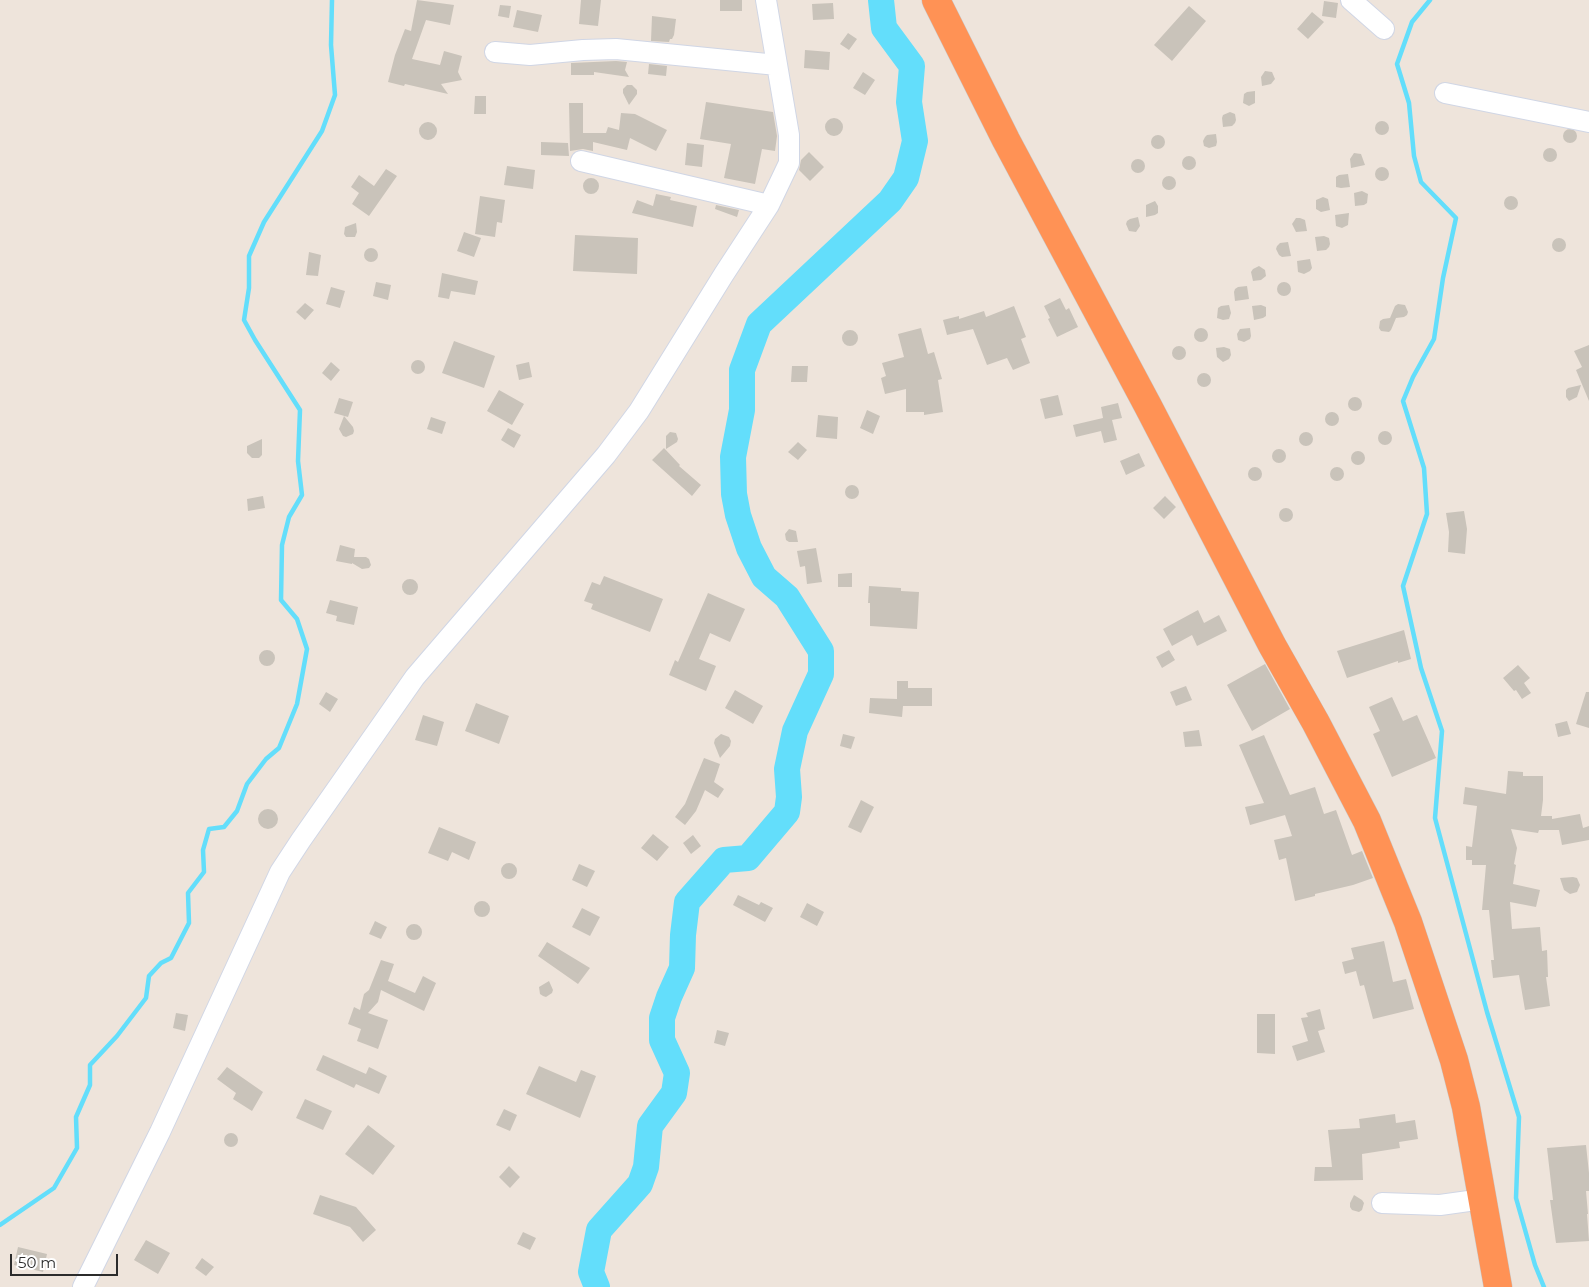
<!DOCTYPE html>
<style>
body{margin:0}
#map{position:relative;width:1589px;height:1287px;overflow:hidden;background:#eee4db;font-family:Montserrat,sans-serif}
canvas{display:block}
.scale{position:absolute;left:10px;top:1254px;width:108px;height:22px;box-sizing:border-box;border:2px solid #2b2b2b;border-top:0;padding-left:6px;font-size:15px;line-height:18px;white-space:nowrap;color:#2b2b2b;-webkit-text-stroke:4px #fff;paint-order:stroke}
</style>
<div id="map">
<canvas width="1589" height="1287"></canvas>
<div class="scale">50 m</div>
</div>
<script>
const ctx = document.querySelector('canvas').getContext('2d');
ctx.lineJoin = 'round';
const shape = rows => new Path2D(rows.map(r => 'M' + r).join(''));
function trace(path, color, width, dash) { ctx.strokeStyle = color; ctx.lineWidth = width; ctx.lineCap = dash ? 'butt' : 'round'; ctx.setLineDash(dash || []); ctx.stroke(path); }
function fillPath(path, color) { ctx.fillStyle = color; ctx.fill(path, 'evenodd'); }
trace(shape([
 [1430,0,1412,22,1397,64,1409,103,1414,156,1421,182,1456,218,1443,278,1434,339,1413,377,1403,401,1424,468,1427,514,1403,586,1421,668,1442,731,1435,818,1487,1012,1519,1117,1516,1198,1535,1265,1544,1287],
 [0,1225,54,1188,77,1148,76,1117,90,1085,90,1065,117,1036,146,998,149,976,161,963,171,958,189,923,188,893,204,872,203,850,209,829,224,827,237,811,247,784,266,759,279,748,297,704,307,649,297,619,281,600,282,545,289,517,302,495,298,461,300,410,255,340,244,320,249,288,249,256,264,222,322,131,335,95,331,45,332,0]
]), '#63defb', 4.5);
trace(shape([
 [597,1287,591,1272,599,1230,640,1184,646,1167,650,1126,674,1093,677,1073,662,1040,662,1018,669,997,682,968,683,935,687,902,724,860,748,858,787,812,789,797,787,769,795,731,821,674,821,651,787,597,764,577,749,548,738,515,734,494,733,457,742,410,742,370,759,324,890,201,906,178,915,141,909,102,912,66,884,28,881,0]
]), '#63defb', 26);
fillPath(shape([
 [417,0,454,5,450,25,426,20,412,59,440,65,444,51,462,56,458,72,462,80,441,84,448,94,405,84,404,86,388,82,395,55,405,29,411,31],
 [581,0,601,0,598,26,579,24],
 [720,0,742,0,742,11,720,11],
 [1324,1,1338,3,1336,18,1322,16],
 [833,3,834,19,813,20,812,4],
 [500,5,511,6,509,18,498,16],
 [1189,6,1206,21,1172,61,1154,45],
 [517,10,542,15,538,32,513,27],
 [1312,12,1324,22,1308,39,1297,29],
 [652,16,676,19,674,35,672,39,670,39,669,42,651,41],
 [848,33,857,39,849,50,840,44],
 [805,50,830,52,829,70,804,68],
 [616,61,627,62,625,70,629,77,594,72,594,75,571,75,571,63],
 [649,64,667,66,666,76,648,74],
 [1265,71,1272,72,1275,79,1271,84,1262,86,1261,77],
 [863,72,875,80,865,95,853,88],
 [627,85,632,85,637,90,637,94,629,105,623,93,623,89],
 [1255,91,1255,103,1249,106,1243,103,1244,94,1247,92],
 [475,96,486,96,486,114,474,114],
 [706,102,773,112,777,136,775,151,762,149,755,184,724,178,731,144,700,139],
 [569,103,583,103,583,133,606,133,608,127,619,130,621,113,635,114,667,130,656,151,630,138,627,150,593,142,593,151,583,149,570,151],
 [1230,112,1235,114,1236,120,1235,123,1232,126,1223,127,1222,118,1223,115],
 '825 127a9 9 0 1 1 18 0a9 9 0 1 1-18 0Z',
 '1375 128a7 7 0 1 1 14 0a7 7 0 1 1-14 0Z',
 '419 131a9 9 0 1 1 18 0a9 9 0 1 1-18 0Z',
 '1563 136a7 7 0 1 1 14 0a7 7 0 1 1-14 0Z',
 [1216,134,1217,142,1216,146,1209,148,1204,146,1203,141,1205,137,1207,135],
 '1151 142a7 7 0 1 1 14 0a7 7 0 1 1-14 0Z',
 [541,142,568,143,569,156,541,155],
 [687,143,704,145,702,167,685,165],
 '1543 155a7 7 0 1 1 14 0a7 7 0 1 1-14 0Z',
 [809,152,824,167,810,181,799,170,801,160],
 [1354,153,1361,154,1365,165,1351,168,1350,159],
 '1182 163a7 7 0 1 1 14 0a7 7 0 1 1-14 0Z',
 '1131 166a7 7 0 1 1 14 0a7 7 0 1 1-14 0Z',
 [507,166,535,170,533,189,504,185],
 '1375 174a7 7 0 1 1 14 0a7 7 0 1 1-14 0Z',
 [386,169,397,176,369,216,352,204,359,193,351,187,359,175,374,186],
 [1348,174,1350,187,1341,188,1336,187,1336,177,1339,175],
 '1162 183a7 7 0 1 1 14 0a7 7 0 1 1-14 0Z',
 '583 186a8 8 0 1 1 16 0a8 8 0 1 1-16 0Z',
 [1362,191,1368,194,1367,203,1364,205,1355,206,1354,193],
 [656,194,671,197,670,200,697,206,693,227,632,213,637,200,653,206],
 [480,196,505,200,502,223,497,222,495,237,475,234],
 '1504 203a7 7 0 1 1 14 0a7 7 0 1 1-14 0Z',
 [1323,197,1328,199,1330,210,1321,212,1316,209,1316,200],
 [1155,201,1158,206,1158,213,1155,215,1146,217,1146,205],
 [716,205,739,210,737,217,715,209],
 [1349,213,1348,225,1342,228,1336,226,1335,215],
 [1138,217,1140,226,1136,232,1129,231,1126,224,1127,221,1130,219],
 [1296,218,1300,218,1305,220,1307,231,1296,232,1292,224],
 [356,223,357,232,355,237,346,237,344,234,345,227],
 [464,232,481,238,474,257,457,251],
 [575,235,638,238,637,274,573,271],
 [1324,236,1329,238,1330,244,1329,247,1326,250,1317,251,1315,237],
 '1552 245a7 7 0 1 1 14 0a7 7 0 1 1-14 0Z',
 [1288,242,1291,256,1282,257,1279,255,1276,249,1277,246,1280,243],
 '364 255a7 7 0 1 1 14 0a7 7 0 1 1-14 0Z',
 [309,252,321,255,318,276,306,275],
 [1310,259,1312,268,1310,271,1304,274,1298,272,1297,261],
 [1259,266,1265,270,1266,276,1261,280,1253,281,1251,272,1253,269],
 [442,273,478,281,475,295,451,291,449,299,438,297],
 '1277 289a7 7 0 1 1 14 0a7 7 0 1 1-14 0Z',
 [376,282,391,285,388,300,373,296],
 [1247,286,1249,299,1235,301,1234,292,1235,289,1238,287],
 [331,287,345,291,340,308,326,304],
 [1060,298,1066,310,1069,308,1078,327,1057,337,1048,319,1050,318,1044,306],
 [305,303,314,310,305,320,296,312],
 [1398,304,1405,305,1408,312,1407,315,1404,317,1396,318,1391,330,1389,332,1381,331,1379,328,1380,321,1383,319,1390,318,1395,306],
 [1229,305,1231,313,1229,319,1223,320,1217,318,1218,308,1221,306],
 [1261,305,1266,307,1266,316,1263,318,1254,320,1252,306],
 [1014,306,1026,337,1021,339,1030,363,1013,370,1007,358,987,365,973,329,947,335,943,320,959,316,959,319,984,311,986,317],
 '1194 335a7 7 0 1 1 14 0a7 7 0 1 1-14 0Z',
 [921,328,928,354,934,352,942,379,938,380,943,412,924,415,924,412,906,412,906,389,885,394,881,378,886,376,882,363,904,357,898,334],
 [1250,328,1251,336,1250,339,1244,342,1238,340,1237,334,1240,329],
 '842 338a8 8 0 1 1 16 0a8 8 0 1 1-16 0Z',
 [454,341,495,356,484,388,442,373],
 [1589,345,1589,401,1576,370,1582,367,1574,351],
 '1172 353a7 7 0 1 1 14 0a7 7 0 1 1-14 0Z',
 [1224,347,1230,349,1231,355,1229,359,1223,362,1217,357,1216,348],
 '411 367a7 7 0 1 1 14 0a7 7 0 1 1-14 0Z',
 [331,362,340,370,331,381,322,373],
 [529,362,532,377,519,380,516,365],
 [792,366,808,366,807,382,791,382],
 '1197 380a7 7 0 1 1 14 0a7 7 0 1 1-14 0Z',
 [1581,385,1577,397,1569,401,1566,397,1566,390,1568,388],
 [499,390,524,404,512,425,487,411],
 [1058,395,1063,415,1045,419,1040,399],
 '1348 404a7 7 0 1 1 14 0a7 7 0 1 1-14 0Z',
 [339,398,353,402,348,417,334,413],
 [1118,403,1122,418,1112,420,1117,440,1104,443,1101,431,1076,437,1073,425,1103,418,1101,407],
 [867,410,880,416,873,434,860,428],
 '1325 419a7 7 0 1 1 14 0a7 7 0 1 1-14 0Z',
 [818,415,838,417,837,439,816,437],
 [344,416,353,427,354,431,353,434,346,437,343,436,339,429],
 [431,417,446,422,442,434,427,429],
 [508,428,521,435,514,448,501,440],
 '1378 438a7 7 0 1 1 14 0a7 7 0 1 1-14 0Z',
 '1299 439a7 7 0 1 1 14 0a7 7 0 1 1-14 0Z',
 [670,432,676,433,678,439,677,442,666,449,666,436],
 [262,439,262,455,259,458,252,458,247,453,247,446],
 [798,442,807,450,798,460,788,452],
 [664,448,680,465,679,466,701,485,692,496,652,460],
 '1272 456a7 7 0 1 1 14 0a7 7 0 1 1-14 0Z',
 '1351 458a7 7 0 1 1 14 0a7 7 0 1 1-14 0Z',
 [1139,453,1145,466,1126,475,1120,461],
 '1248 474a7 7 0 1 1 14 0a7 7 0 1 1-14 0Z',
 '1330 474a7 7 0 1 1 14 0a7 7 0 1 1-14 0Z',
 '845 492a7 7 0 1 1 14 0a7 7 0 1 1-14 0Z',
 [263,496,265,508,248,511,247,499],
 [1165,496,1176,507,1164,519,1153,508],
 '1279 515a7 7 0 1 1 14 0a7 7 0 1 1-14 0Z',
 [1464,511,1467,529,1465,554,1448,552,1449,532,1446,513],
 [789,529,796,531,798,542,789,542,786,540,785,534],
 [340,545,355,549,354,557,366,557,369,559,371,565,369,568,362,569,352,563,352,564,336,561],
 [816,548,822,582,807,584,805,566,800,567,797,551],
 [852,573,852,587,838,587,838,574],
 [604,576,663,599,650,632,591,609,593,604,584,601,592,582,600,585],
 '402 587a8 8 0 1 1 16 0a8 8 0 1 1-16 0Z',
 [869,586,901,588,901,591,919,592,917,629,870,626,870,603,868,603],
 [708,593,745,609,730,642,710,633,699,659,716,666,706,691,669,675,675,660,678,662],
 [330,600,358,607,354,625,336,621,337,616,326,613],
 [1198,610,1204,623,1219,615,1227,631,1197,646,1192,635,1172,646,1163,629],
 [1404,630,1411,659,1398,663,1398,661,1347,678,1337,651],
 [1169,650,1175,660,1162,668,1156,657],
 '259 658a8 8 0 1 1 16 0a8 8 0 1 1-16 0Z',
 [1265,664,1290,709,1252,731,1227,685],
 [1518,665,1530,678,1524,683,1531,693,1522,699,1516,690,1514,691,1503,678],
 [897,681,908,681,908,688,932,688,932,706,903,706,902,717,869,713,870,698,897,699],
 [1186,686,1192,700,1176,706,1170,692],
 [735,690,763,706,753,724,725,708],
 [326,692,338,699,330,712,319,704],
 [1586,692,1589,692,1589,728,1576,724],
 [1392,697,1403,721,1417,715,1436,758,1392,777,1373,734,1380,731,1369,707],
 [476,703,509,716,499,744,465,731],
 [423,715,444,722,437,746,415,740],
 [1567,721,1571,734,1558,737,1555,724],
 [1199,730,1202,746,1185,747,1183,732],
 [721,734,729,737,731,741,730,746,720,758,714,743,715,739],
 [843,734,855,737,851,749,840,746],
 [1264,735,1290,795,1315,787,1324,814,1336,810,1352,855,1362,851,1373,878,1353,885,1315,894,1315,896,1295,901,1286,858,1279,860,1274,840,1292,836,1285,815,1250,825,1245,807,1264,803,1239,745],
 [704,758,720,764,714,782,724,789,718,798,705,790,696,811,685,825,675,817,685,804],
 [1508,771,1523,772,1523,776,1543,776,1543,800,1541,816,1552,816,1552,819,1580,814,1583,828,1589,826,1589,840,1562,845,1559,830,1539,830,1538,833,1511,829,1517,848,1514,864,1516,865,1513,884,1540,890,1536,907,1510,902,1512,929,1540,927,1542,951,1547,950,1548,977,1546,977,1550,1006,1525,1010,1519,975,1493,978,1491,960,1494,960,1489,910,1482,910,1486,865,1472,865,1472,860,1466,860,1466,846,1472,847,1477,806,1463,804,1465,787,1506,794],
 [861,800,874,807,861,833,848,827],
 '258 819a10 10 0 1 1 20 0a10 10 0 1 1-20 0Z',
 [439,827,476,842,469,860,452,852,448,861,428,853],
 [653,834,669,847,657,861,641,848],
 [693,835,701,846,691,854,683,843],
 '501 871a8 8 0 1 1 16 0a8 8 0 1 1-16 0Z',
 [579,864,595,871,587,887,572,880],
 [1573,877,1577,878,1580,885,1577,892,1570,894,1564,890,1560,878],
 [738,895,759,905,761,902,773,908,765,922,733,905],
 '474 909a8 8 0 1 1 16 0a8 8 0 1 1-16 0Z',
 [807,903,824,912,817,926,800,917],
 [582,908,600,917,590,936,572,927],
 [375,921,387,927,381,939,369,934],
 '406 932a8 8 0 1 1 16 0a8 8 0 1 1-16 0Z',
 [1384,941,1393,982,1406,979,1414,1009,1373,1019,1364,985,1360,986,1356,971,1345,974,1342,962,1354,959,1351,948],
 [547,942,590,968,578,984,538,956],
 [381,960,394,964,388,981,415,993,423,976,436,983,424,1011,381,990,378,1002,368,1013,388,1020,378,1049,357,1041,361,1029,348,1024,354,1007,360,1010,364,994,369,990],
 [549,981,553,990,552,993,546,997,543,996,540,994,539,987],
 [1320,1009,1325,1029,1318,1031,1325,1052,1297,1061,1292,1046,1308,1041,1301,1018,1308,1017,1306,1013],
 [176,1013,188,1015,185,1031,173,1028],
 [1257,1014,1275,1014,1275,1054,1257,1053],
 [717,1030,729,1033,725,1046,714,1043],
 [323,1055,366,1074,369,1067,387,1076,379,1094,356,1084,354,1088,316,1070],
 [539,1066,576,1082,581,1070,596,1076,580,1118,526,1094],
 [227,1067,263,1092,252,1111,233,1099,236,1093,217,1079],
 [305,1099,332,1111,323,1130,296,1118],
 [504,1109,517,1115,510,1131,496,1125],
 [1395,1114,1396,1123,1415,1120,1418,1139,1399,1142,1400,1148,1362,1154,1363,1180,1314,1181,1315,1167,1332,1167,1328,1130,1360,1128,1359,1119],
 [368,1125,395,1146,373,1175,345,1154],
 '224 1140a7 7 0 1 1 14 0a7 7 0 1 1-14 0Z',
 [1586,1145,1589,1173,1589,1191,1586,1191,1588,1214,1587,1214,1589,1241,1556,1243,1550,1200,1553,1200,1547,1148],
 [509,1166,520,1177,510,1188,499,1177],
 [320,1195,356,1207,376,1230,363,1242,350,1227,313,1214],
 [1354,1195,1362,1200,1364,1203,1362,1210,1359,1212,1352,1210,1350,1207,1350,1203],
 [523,1232,536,1238,530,1250,517,1244],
 [146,1240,170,1253,158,1274,134,1260],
 [18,1247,47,1254,43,1272,14,1265],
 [202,1258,214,1267,206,1276,195,1268]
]), '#c9c3ba');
const minor = shape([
 [1351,0,1384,29],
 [495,52,530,55,583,50,616,49,777,65],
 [1445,93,1589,122],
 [581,161,769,205],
 [1382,1203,1440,1205,1483,1199],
 [83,1287,160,1132,280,872,301,840,415,677,606,455,639,411,724,274,769,205,789,163,789,135,766,0]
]);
const highway = shape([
 [936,0,1006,140,1148,406,1272,645,1316,723,1367,821,1408,922,1454,1060,1466,1107,1498,1287]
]);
trace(minor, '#d0d6e5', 22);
trace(highway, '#c8c8c8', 29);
trace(minor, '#fff', 20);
trace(highway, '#ff9255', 28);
</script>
